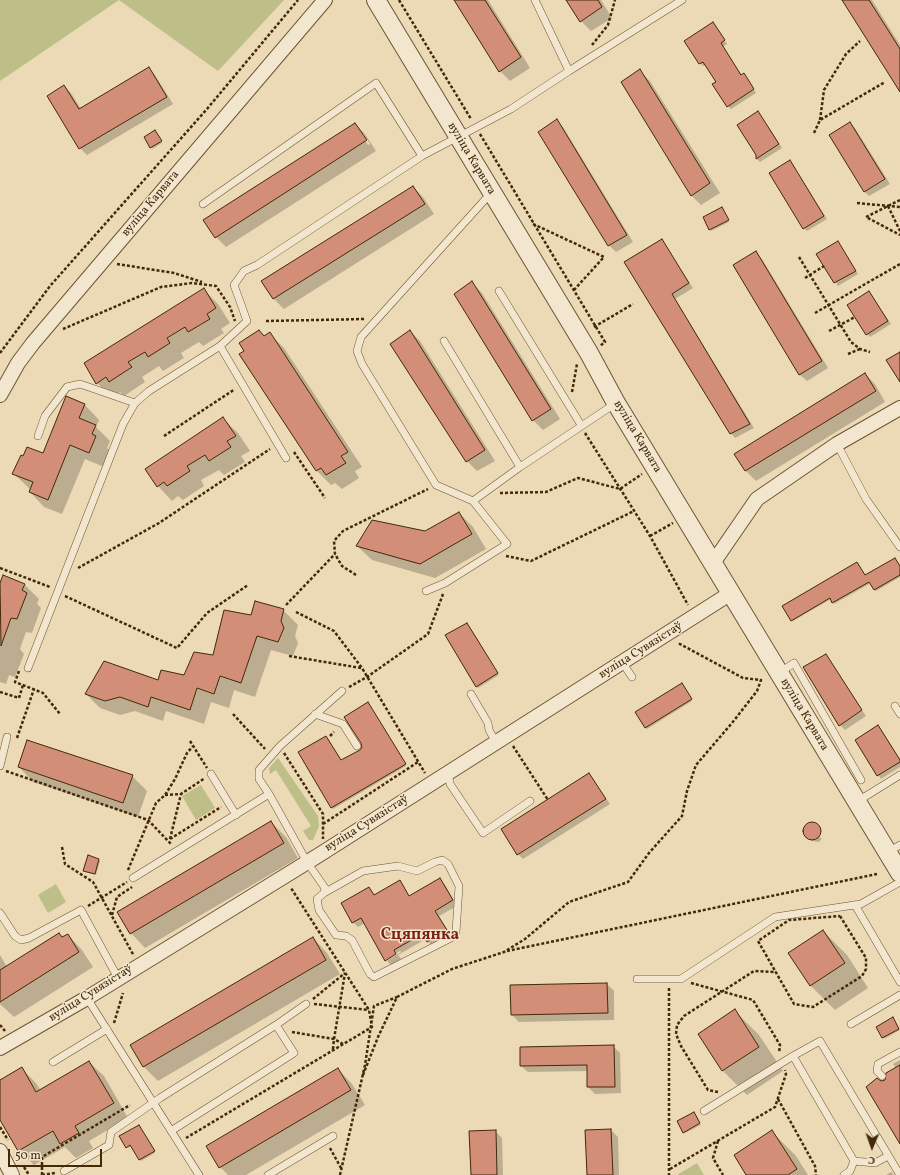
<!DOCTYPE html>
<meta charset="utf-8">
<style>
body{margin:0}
#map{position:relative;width:900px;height:1175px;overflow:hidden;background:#ecd9b5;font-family:Vollkorn,serif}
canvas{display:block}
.north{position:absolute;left:852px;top:1127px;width:40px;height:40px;-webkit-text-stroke:3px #f3e6cf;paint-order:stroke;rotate:182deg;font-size:11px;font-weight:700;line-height:16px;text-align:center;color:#422908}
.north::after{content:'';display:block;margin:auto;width:14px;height:18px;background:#422908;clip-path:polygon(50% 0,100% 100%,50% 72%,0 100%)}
.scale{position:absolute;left:8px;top:1149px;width:94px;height:18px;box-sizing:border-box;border:2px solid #422908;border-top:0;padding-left:5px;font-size:12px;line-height:14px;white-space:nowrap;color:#422908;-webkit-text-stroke:3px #f3e6cf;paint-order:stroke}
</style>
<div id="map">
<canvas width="900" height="1175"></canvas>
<div class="north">С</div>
<div class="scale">50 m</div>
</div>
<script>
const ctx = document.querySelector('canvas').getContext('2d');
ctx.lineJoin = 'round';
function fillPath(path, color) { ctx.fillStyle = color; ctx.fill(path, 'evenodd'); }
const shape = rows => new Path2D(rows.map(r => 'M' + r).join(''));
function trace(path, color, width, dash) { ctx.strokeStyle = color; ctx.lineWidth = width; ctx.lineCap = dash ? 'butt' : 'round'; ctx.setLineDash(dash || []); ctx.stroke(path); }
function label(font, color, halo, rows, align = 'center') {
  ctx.font = font + ' Vollkorn,serif'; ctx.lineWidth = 3; ctx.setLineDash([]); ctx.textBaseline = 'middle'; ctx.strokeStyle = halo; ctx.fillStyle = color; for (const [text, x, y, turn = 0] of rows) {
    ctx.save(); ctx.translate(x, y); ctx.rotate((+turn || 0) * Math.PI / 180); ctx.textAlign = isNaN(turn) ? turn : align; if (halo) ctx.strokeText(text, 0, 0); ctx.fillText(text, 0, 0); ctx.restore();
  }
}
fillPath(shape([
 [0,0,119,0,0,81],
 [119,0,284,0,218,71],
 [278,758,318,816,319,826,313,840,309,840,303,831,311,826,276,770,270,774,269,768],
 [201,785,215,808,196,820,182,796],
 [56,884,66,902,48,913,38,895],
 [697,1163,704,1175,677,1175]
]), '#bebe89');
fillPath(shape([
 [455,0,488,0,530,68,510,81,500,71],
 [568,0,601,0,612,18,591,31,581,21],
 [843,0,872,0,900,45,900,90],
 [716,27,727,44,723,47,742,76,747,78,756,93,731,109,728,106,717,82,706,65,703,66,700,63],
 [149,69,155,75,173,104,87,155,80,148,48,96,64,86,71,93,81,109],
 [640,71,650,81,720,193,701,205,691,195],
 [761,116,782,148,760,162,757,159,757,154],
 [557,121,563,127,633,242,616,252,609,245],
 [850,123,855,128,890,184,869,196,865,192],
 [355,124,365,134,376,151,226,247,216,237],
 [361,134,364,134,370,144,368,145],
 [156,133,162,143,152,149,145,137],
 [790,161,827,219,807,231,804,228],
 [413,187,423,197,434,214,284,309,274,299,263,282],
 [723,210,729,222,711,231,710,229],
 [661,240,693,288,675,299,754,428,735,438,731,433,625,262],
 [838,242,858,274,838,286,818,254],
 [755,252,762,259,828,368,807,381,800,375,734,265],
 [472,283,482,293,560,419,543,430,533,420],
 [203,289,218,304,230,323,221,329,224,333,203,346,199,342,181,353,184,358,163,371,159,366,142,377,145,382,124,396,120,392,112,397,97,383],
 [869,292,891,324,870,337,867,334],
 [259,331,265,337,270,334,284,348,362,467,355,471,359,478,342,489,335,483,331,485,317,471,241,354,245,351],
 [410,331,420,341,495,461,477,471,467,461],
 [865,374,875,384,885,402,756,481,746,471,735,455],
 [67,398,85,405,99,420,96,427,110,441,107,448,110,451,104,467,85,459,62,514,44,507,30,492,31,490,14,474,23,457,43,455],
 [223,419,238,433,250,451,241,456,245,462,224,475,219,470,201,480,204,486,183,500,178,496,172,501,158,486],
 [459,513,473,527,486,549,435,578,372,560,357,546,425,532],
 [857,563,865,576,900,566,900,577,876,591,871,583,834,604,831,599,793,621,792,620],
 [4,576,25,585,39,599,37,604,41,608,32,633,26,632,20,649,24,654,15,677,9,675,6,684,0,682,0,586],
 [283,610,298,625,295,636,298,643,293,656,271,650,255,697,234,690,229,708,211,702,204,724,166,711,163,721,135,711,120,715,100,708,86,694,185,676,214,656,252,616],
 [469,626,499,675,478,688,446,636],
 [825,655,866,716,845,730,840,725],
 [683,686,692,701,647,729,636,712],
 [369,705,406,766,333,809,299,752,326,737,341,761,363,748],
 [878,726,900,759,900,767,881,779,856,740],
 [19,767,132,776,147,791,138,817,33,782],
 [589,774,610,804,523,859,518,854],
 [271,822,286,837,298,858,145,948,131,933],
 [810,824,815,824,819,827,820,838,822,838,819,842,812,841,805,834,805,829],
 [99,860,100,861,96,875,86,872],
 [440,880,445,885,457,906,439,916,451,936,432,946,426,939,398,955,401,959,391,965,387,961,401,952,400,951,386,959,365,923,358,927,353,922,368,888,375,896,399,882,410,897],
 [823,931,847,955,868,988,835,1010,811,986,789,953],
 [68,935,82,950,93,967,14,1017,0,1004,0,955,7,967],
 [313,938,327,953,340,974,158,1081,144,1067,131,1045],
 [607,984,614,991,614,1020,519,1022,512,1015],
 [735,1011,759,1035,783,1071,747,1095,723,1071,699,1034],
 [894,1020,900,1030,884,1039,877,1027],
 [613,1046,620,1053,621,1093,595,1094,588,1087,588,1071,528,1072,521,1066],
 [900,1060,900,1142,881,1082,886,1081,896,1068,893,1064],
 [89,1062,104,1076,128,1118,89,1141,93,1148,76,1158,65,1147,34,1165,19,1150,0,1118,0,1081,21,1068,36,1083,41,1091],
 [338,1069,352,1084,365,1105,246,1175,228,1175,220,1167],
 [695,1114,701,1125,685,1133,684,1132],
 [140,1127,155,1153,141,1161,132,1146,128,1148,127,1147],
 [611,1130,618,1137,619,1175,588,1175],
 [495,1131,502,1138,503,1175,472,1175],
 [772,1132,796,1156,808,1175,747,1175],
 [891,1172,894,1175,886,1175]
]), '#0003');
const building = shape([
 [454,0,485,0,521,57,499,72,454,0],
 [566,0,598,0,602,7,580,22,566,0],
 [842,0,869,0,900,49,900,92,842,0],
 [713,22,725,40,721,43,741,75,744,73,754,89,727,107,712,84,716,82,703,62,699,64,684,41,713,22],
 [149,67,167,97,79,149,47,96,64,85,79,109,149,67],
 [640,69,710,183,691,196,621,82,640,69],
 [758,111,779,144,756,159,756,155,737,125,758,111],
 [557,119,627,235,608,246,538,132,557,119],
 [850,122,885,179,864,192,829,135,850,122],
 [355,123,367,140,215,238,203,220,355,123],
 [155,130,162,141,150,148,144,137,155,130],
 [790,160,824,216,803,229,769,173,790,160],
 [413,186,425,204,273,299,261,281,413,186],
 [722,207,729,220,709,230,703,217,722,207],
 [662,239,689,283,672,294,750,424,730,434,624,262,662,239],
 [838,241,856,271,834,283,816,254,838,241],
 [756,251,822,361,799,375,733,265,756,251],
 [472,281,551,409,532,421,454,294,472,281],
 [204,288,216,308,207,314,210,319,188,332,185,327,167,338,170,343,148,357,145,352,128,362,132,367,109,382,106,377,96,384,84,363,204,288],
 [869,291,888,321,866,335,847,305,869,291],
 [259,330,264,336,270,332,348,452,341,456,346,463,326,475,321,468,316,471,239,354,244,351,239,343,259,330],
 [410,330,485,450,466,462,390,344,410,330],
 [900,352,900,382,886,360,900,352],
 [865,373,876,391,745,471,734,454,865,373],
 [66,396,85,404,79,418,96,425,92,434,96,436,89,453,70,445,48,500,29,492,33,482,12,474,21,455,23,456,27,447,43,453,66,396],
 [223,417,236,436,227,441,231,447,209,461,205,455,187,466,190,471,167,486,164,482,157,487,145,469,223,417],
 [459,512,472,534,420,564,356,546,372,520,425,531,459,512],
 [895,558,900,566,900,575,874,590,869,582,832,603,830,598,791,621,782,606,857,562,865,575,895,558],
 [3,575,25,584,22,590,27,593,17,619,11,618,1,646,0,583,3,575],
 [255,601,284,609,281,621,284,628,278,642,257,636,241,683,220,676,214,694,197,688,190,710,151,697,148,707,120,697,105,701,85,694,104,661,158,680,161,670,184,675,194,652,213,655,224,610,251,615,255,601],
 [467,623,498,673,476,687,445,635,467,623],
 [826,654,862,710,839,726,803,667,826,654],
 [682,683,692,699,645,728,635,712,682,683],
 [368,702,406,764,331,808,298,752,326,736,341,760,360,750,362,747,361,743,344,717,368,702],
 [878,725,900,760,900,762,877,776,855,740,878,725],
 [27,740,133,775,123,803,18,767,27,740],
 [589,773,606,799,517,855,501,829,589,773],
 [271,821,284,843,130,934,117,912,271,821],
 '803 831a9 9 0 1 1 18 0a9 9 0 1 1-18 0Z',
 [88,855,99,859,95,874,83,871,88,855],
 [440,878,453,900,435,911,447,930,427,942,422,934,394,950,396,954,385,961,361,918,352,923,341,903,369,887,374,895,400,880,409,896,440,878],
 [823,930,845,963,810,986,788,953,823,930],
 [59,933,62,937,68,934,79,952,0,1002,0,970,59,933],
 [313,937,326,960,143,1067,130,1045,313,937],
 [607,983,608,1013,511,1015,510,985,607,983],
 [735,1009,759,1047,722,1071,698,1034,735,1009],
 [893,1017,899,1029,882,1038,876,1027,893,1017],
 [614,1045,615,1087,587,1087,587,1065,520,1066,520,1047,614,1045],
 [89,1061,114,1103,75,1126,79,1133,60,1144,53,1131,18,1151,0,1120,0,1080,22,1067,36,1092,89,1061],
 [900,1065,900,1144,866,1087,877,1078,881,1081,885,1080,886,1073,900,1065],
 [338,1068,351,1090,219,1168,206,1146,338,1068],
 [694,1112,700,1123,683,1133,677,1121,694,1112],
 [139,1125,155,1151,139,1160,130,1145,126,1148,119,1136,139,1125],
 [611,1129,613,1175,587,1175,585,1130,611,1129],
 [496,1130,497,1175,471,1175,469,1131,496,1130],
 [772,1130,797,1169,788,1175,746,1175,734,1155,772,1130]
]);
fillPath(building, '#d28e77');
trace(building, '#422908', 1);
const service = shape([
 [569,71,682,0],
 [203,204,376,83,422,156],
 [499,291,581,425],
 [444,341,520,467,473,501],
 [220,346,247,321,234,285,244,271,257,265,422,156,511,109,569,71,535,0],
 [38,436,45,416,67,387,80,384,135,403],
 [837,444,866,499,900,547],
 [520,467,616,403],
 [426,591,445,583,507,544,473,501,436,485,362,364,357,351,361,337,491,193],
 [622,662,632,677],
 [28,668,123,424,135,403,149,391,220,346,286,458],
 [779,673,794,663,861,780],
 [471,694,488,723,489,730,496,742],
 [895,706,900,714],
 [315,714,343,724,357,746],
 [0,766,7,737],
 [448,773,450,784,483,833,530,801],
 [211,774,236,815],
 [269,794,259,779,259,770,280,746,342,691],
 [858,801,900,775],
 [888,852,900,845],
 [133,878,269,794,307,862,325,888,324,893,317,899,319,910,336,935,346,936,352,940,370,974,374,977,451,938,456,932,459,886,448,864,442,860,435,862,417,871,398,866,363,871,324,893],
 [855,905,900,982],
 [0,913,15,936,21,940,29,938,81,910,118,978],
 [637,979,681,979,775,917,861,904,900,882],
 [87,998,199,1175],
 [851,1024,900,995],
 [276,1025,306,1004],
 [53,1062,107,1029],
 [882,1076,877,1071,878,1064,900,1052],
 [704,1111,793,1056],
 [888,1156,875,1163,854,1161,793,1056,820,1041,900,1175],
 [64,1171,109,1145,111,1132,160,1098,276,1025,294,1053,171,1131],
 [268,1175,333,1136],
 [844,1175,850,1171,854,1161]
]);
const minor = shape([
 [0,395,18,363,33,343,325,0],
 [713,563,757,499,837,444,900,408],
 [0,1048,87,998,319,855,731,593],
 [0,1151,12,1175]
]);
const tertiary = shape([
 [376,0,589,353,616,403,900,873]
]);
trace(service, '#6c5533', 8);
trace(minor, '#6c5533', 16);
trace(tertiary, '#6c5533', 20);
trace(shape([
 [399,0,471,119],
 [592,45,608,25,615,0],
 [820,120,824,90,846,54,860,41],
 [814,133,820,120,885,82],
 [480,134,605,342,600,346],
 [900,200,866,217,900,235],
 [857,203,900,207],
 [888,206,900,231],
 [533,224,604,257,573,291],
 [799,257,851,342,860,349,870,352],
 [117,264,174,273,202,282],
 [805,278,824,266],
 [815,313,900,264],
 [266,321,365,319],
 [594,327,633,304],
 [63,329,161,287,192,283,216,286,230,307,235,321],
 [829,331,855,317],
 [0,353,50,286,207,109,298,0],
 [848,354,860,349],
 [572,392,577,364],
 [585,433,650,536,688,605],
 [164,436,235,389],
 [294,452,325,498],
 [500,493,546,492,578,478,620,489,642,474],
 [650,536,673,523],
 [506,556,531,561,634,511],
 [0,568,50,587],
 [78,568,159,523,270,449],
 [356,575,342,566,335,554,334,541,343,531,428,489],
 [65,596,177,648,207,613,248,585],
 [286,605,335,554],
 [296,612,334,631,362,668,425,773],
 [289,656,361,668],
 [19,671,15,682,43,693,60,714],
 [349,687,367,677,428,634,443,594],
 [0,692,19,698,23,685],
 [233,714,265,749],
 [330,736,334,732],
 [17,738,34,689],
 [190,741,207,768],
 [513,746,548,800],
 [284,753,323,814,323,839],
 [6,771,148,820,171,844],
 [165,795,181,794,205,778],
 [323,824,418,762],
 [170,839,221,807],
 [170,839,181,794],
 [62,847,65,864,93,882,134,956],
 [128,870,156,803,165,795,175,779,187,753,193,746],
 [88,906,127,882],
 [112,915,117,897,132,887],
 [840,916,866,958,866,969,862,976,813,1007,794,1004,758,941,789,920,840,916],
 [507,951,877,874],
 [691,983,753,1000,780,1045,779,1053],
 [669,988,669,1175],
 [313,999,345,973],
 [314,1004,369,1010],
 [114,1023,123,993],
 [0,1025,5,1031],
 [292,1032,334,1039,343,1044],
 [333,1049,334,1039,345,973],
 [363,1075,378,1037,397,997,452,969,504,952,525,939,569,902,628,882,649,853,682,816,687,791,696,765,732,723,757,691,761,680,743,678,678,643],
 [718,1092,708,1090,681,1046,676,1034,677,1025,684,1016,754,971,776,972],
 [778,1099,815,1166,816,1175],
 [0,1127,8,1140],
 [186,1138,372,1027,369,1010,291,888],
 [718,1141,713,1158,723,1175],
 [330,1148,341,1168],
 [24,1167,29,1175],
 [670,1169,775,1107,786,1074,785,1070],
 [42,1175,42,1157,130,1105],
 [42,1175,55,1173],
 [340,1175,365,1065,374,1006,397,997]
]), '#422908', 2.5, [3, 2]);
trace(service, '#f3e6cf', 7);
trace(minor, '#f3e6cf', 14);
trace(tertiary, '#f3e6cf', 18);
label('12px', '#422908', '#f3e6cf', [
 ["вуліца Карвата",471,159,59],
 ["вуліца Карвата",151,204,-50],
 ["вуліца Карвата",637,437,59],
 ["вуліца Сувязістаў",641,651,-32],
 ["вуліца Карвата",804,715,59],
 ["вуліца Сувязістаў",367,824,-32],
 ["вуліца Сувязістаў",91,994,-32]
]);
label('bold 16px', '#7a1f14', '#f3e6cf', [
 ["Сцяпянка",420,936]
]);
</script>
